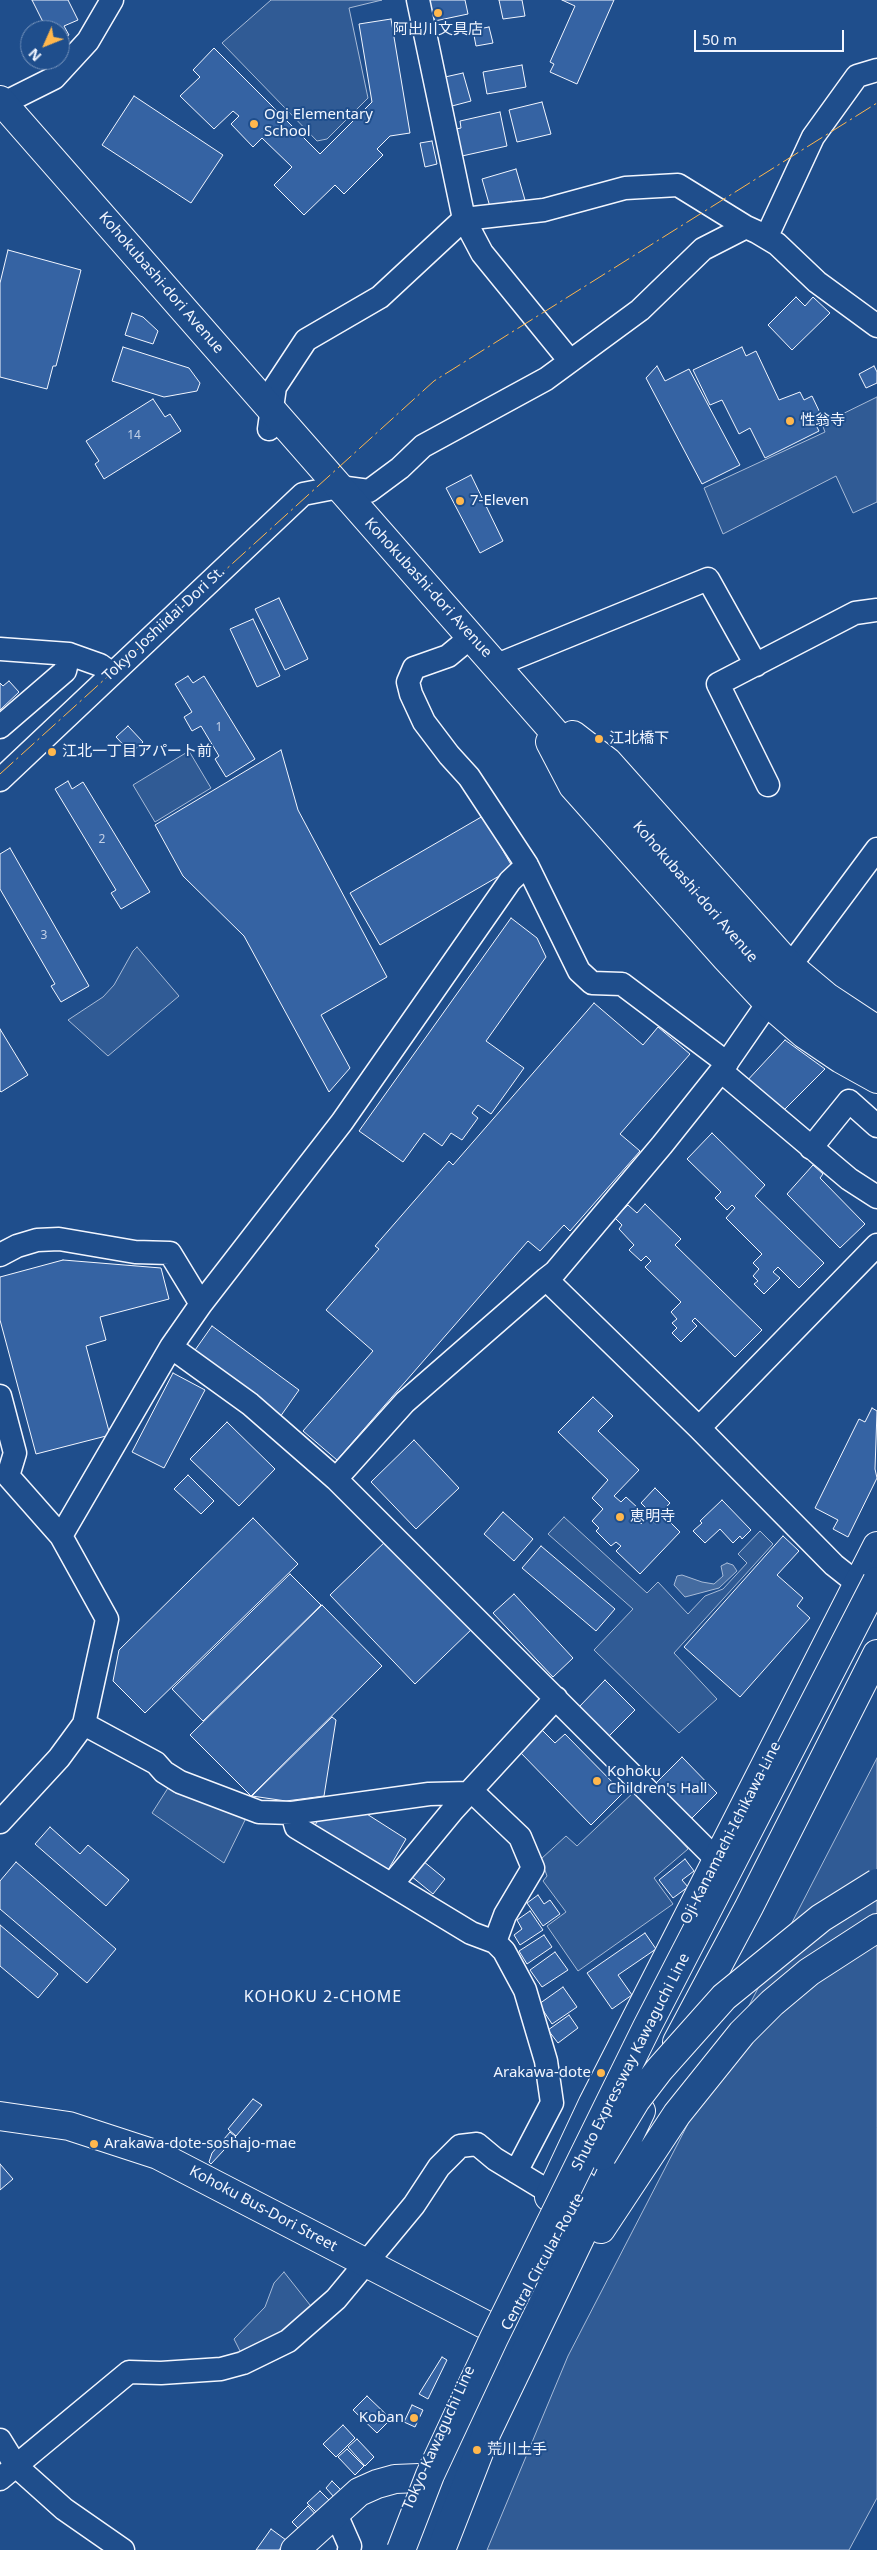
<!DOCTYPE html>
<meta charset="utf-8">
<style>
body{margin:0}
#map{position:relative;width:877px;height:2550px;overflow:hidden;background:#1f4e8c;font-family:"Noto Sans",sans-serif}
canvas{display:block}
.north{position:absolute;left:20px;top:20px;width:50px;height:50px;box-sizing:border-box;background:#1f4e8c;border:1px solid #7391ba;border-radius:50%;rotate:226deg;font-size:14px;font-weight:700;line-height:20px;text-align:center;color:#f2f6ff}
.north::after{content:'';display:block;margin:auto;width:18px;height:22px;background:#ffb74d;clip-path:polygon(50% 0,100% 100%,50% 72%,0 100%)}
.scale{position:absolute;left:694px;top:30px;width:150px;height:22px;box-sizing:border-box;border:2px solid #f2f6ff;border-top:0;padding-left:6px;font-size:15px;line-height:18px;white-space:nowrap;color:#f2f6ff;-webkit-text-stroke:4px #1f4e8c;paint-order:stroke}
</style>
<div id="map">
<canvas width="877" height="2550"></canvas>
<div class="north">N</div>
<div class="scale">50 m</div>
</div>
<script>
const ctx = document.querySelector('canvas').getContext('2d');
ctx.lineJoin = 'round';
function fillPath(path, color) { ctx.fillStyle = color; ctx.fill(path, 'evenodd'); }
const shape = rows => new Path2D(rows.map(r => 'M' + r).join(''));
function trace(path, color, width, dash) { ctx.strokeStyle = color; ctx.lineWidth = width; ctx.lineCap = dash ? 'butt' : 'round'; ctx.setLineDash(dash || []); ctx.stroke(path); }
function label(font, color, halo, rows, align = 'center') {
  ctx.font = font + ' "Noto Sans","Noto Sans JP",sans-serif'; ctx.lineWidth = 4; ctx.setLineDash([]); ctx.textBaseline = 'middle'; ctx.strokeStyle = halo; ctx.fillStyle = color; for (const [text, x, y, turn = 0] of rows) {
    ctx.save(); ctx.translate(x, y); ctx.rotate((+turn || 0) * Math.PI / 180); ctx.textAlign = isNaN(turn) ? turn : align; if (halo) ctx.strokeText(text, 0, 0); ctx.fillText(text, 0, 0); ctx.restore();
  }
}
const built = shape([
 [271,0,382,0,349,8,368,98,327,139,317,141,222,43,271,0],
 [877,397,877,502,853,513,836,476,723,534,704,488,825,432,822,424,877,397],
 [189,751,211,788,155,822,133,785,189,751],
 [137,947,179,996,108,1056,68,1020,103,997,114,985,133,951,137,947],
 [564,1517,647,1593,658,1582,688,1614,705,1596,723,1589,747,1563,738,1554,760,1531,773,1544,674,1653,717,1699,679,1733,594,1650,633,1609,548,1534,564,1517],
 [877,1758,877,2498,849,2550,487,2550,568,2356,877,1758],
 [168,1788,248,1814,224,1863,152,1813,168,1788],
 [635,1791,688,1849,654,1878,673,1904,578,1971,547,1926,566,1912,543,1881,547,1876,541,1859,566,1836,577,1846,635,1791],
 [284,2272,314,2310,289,2332,242,2355,234,2339,265,2307,274,2283,284,2272]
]);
fillPath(built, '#305b95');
trace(built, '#a8bbd7', 1);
const water = shape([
 [727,1563,733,1565,737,1571,719,1588,685,1597,674,1585,677,1576,682,1575,702,1582,714,1584,723,1576,721,1566,727,1563]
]);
fillPath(water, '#446ba0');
trace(water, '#a8bbd7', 1);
const building = shape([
 [32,0,68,0,78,20,64,26,69,35,60,39,60,30,47,30,32,0],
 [425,0,465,0,468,14,430,22,425,0],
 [499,0,522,0,525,16,503,19,499,0],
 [562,0,614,0,577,84,550,72,554,64,550,62,575,6,562,0],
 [391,19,410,133,390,136,377,149,383,155,344,194,335,185,304,215,274,185,292,167,262,138,253,147,231,124,239,116,233,111,214,129,180,96,200,77,193,70,214,48,320,154,372,102,359,24,391,19],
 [489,27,493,43,476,46,473,30,489,27],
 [522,65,526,87,487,94,483,72,522,65],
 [463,73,471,101,452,106,445,77,463,73],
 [134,96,223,155,191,203,102,145,134,96],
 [542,102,551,134,517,142,509,110,542,102],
 [500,112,507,146,462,156,456,129,461,128,460,121,500,112],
 [432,141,437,164,425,167,420,143,432,141],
 [516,169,525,200,513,203,512,201,490,207,482,179,516,169],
 [8,250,81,270,56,366,53,366,47,389,0,377,0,283,8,250],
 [796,297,805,306,813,297,830,313,792,350,768,325,796,297],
 [132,313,143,317,158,331,153,344,125,335,132,313],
 [123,347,189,368,200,383,197,391,164,397,112,381,123,347],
 [742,347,746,356,756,351,779,400,800,392,804,400,812,396,822,417,814,421,819,431,765,458,750,428,739,434,722,400,710,405,693,370,742,347],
 [657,366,665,381,689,369,740,465,702,484,646,378,657,366],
 [874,366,877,372,877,383,866,388,859,374,874,366],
 [153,399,165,417,170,414,181,431,104,479,95,464,99,461,86,441,153,399],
 [471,475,503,541,480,553,446,488,471,475],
 [279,598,308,659,285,670,255,609,279,598],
 [253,619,280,676,257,687,230,629,253,619],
 [188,676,193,683,204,676,255,759,226,777,215,759,219,756,201,726,192,731,184,717,192,712,175,684,188,676],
 [9,681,19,692,0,710,0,683,3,686,9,681],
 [128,726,143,742,131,753,116,737,128,726],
 [281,750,298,810,387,977,321,1015,350,1068,329,1092,244,936,183,876,155,825,281,750],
 [68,781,72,789,83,782,150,892,121,909,111,893,116,890,55,789,68,781],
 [483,816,513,868,380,945,350,893,483,816],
 [10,848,89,986,61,1002,51,986,55,984,0,889,0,854,10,848],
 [511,918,537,938,546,957,486,1041,524,1068,491,1114,478,1105,472,1113,478,1118,462,1140,451,1133,442,1146,424,1133,403,1162,359,1131,511,918],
 [594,1003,643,1045,658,1027,690,1054,620,1134,640,1151,570,1231,564,1225,540,1251,528,1241,337,1460,303,1431,373,1351,326,1310,379,1249,375,1246,449,1161,453,1165,594,1003],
 [0,1029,28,1075,1,1092,0,1091,0,1029],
 [785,1040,825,1069,779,1115,744,1084,785,1040],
 [712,1133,765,1185,755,1196,824,1263,799,1288,778,1267,773,1272,780,1278,764,1294,754,1284,758,1281,753,1276,759,1269,753,1263,762,1254,726,1218,735,1208,732,1205,727,1210,715,1198,721,1192,687,1159,712,1133],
 [813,1165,823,1174,820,1178,865,1224,840,1248,787,1194,813,1165],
 [645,1204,681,1239,675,1245,762,1330,735,1357,695,1318,692,1321,697,1326,681,1342,672,1333,677,1328,672,1323,677,1319,671,1312,681,1302,645,1267,651,1261,646,1256,641,1261,629,1250,634,1245,619,1229,622,1225,615,1218,628,1205,637,1213,645,1204],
 [63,1260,161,1268,169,1299,100,1317,106,1340,86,1346,110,1435,36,1454,0,1320,0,1277,63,1260],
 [212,1326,299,1390,280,1417,193,1353,212,1326],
 [173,1373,205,1390,164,1468,132,1452,173,1373],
 [593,1397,613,1416,598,1431,639,1470,614,1496,621,1502,626,1497,639,1509,633,1516,641,1524,648,1517,656,1524,664,1516,680,1532,640,1574,616,1551,621,1546,616,1542,611,1546,596,1531,599,1528,592,1521,603,1509,592,1498,608,1480,558,1432,593,1397],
 [872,1408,877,1411,875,1469,877,1478,848,1537,833,1529,838,1520,815,1508,859,1419,865,1422,872,1408],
 [227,1422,275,1469,239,1506,190,1459,227,1422],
 [414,1440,459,1488,416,1529,371,1482,414,1440],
 [188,1475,214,1501,201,1514,174,1489,188,1475],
 [655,1488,670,1503,656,1518,641,1503,655,1488],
 [722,1500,751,1530,742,1539,740,1536,733,1543,720,1529,705,1543,693,1531,702,1523,700,1521,722,1500],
 [503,1512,533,1539,514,1561,484,1534,503,1512],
 [253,1518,298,1564,145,1713,113,1681,119,1650,253,1518],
 [783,1536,799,1551,777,1575,803,1598,797,1606,810,1618,740,1697,684,1647,783,1536],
 [388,1539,474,1627,415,1684,330,1595,388,1539],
 [541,1546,615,1609,596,1631,522,1568,541,1546],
 [290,1574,321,1605,203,1721,172,1689,290,1574],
 [514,1594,573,1658,553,1677,493,1613,514,1594],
 [322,1605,382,1666,251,1796,190,1735,322,1605],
 [605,1680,635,1710,609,1736,579,1707,605,1680],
 [332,1717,336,1720,324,1796,286,1801,252,1796,332,1717],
 [542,1730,555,1743,565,1734,623,1793,591,1825,519,1751,542,1730],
 [682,1757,717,1793,690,1820,655,1784,682,1757],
 [359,1809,406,1839,388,1870,315,1825,321,1816,359,1809],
 [50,1827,80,1854,88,1845,129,1880,106,1906,35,1844,50,1827],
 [685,1859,694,1871,682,1880,688,1887,673,1898,659,1880,685,1859],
 [423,1861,445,1879,433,1894,411,1876,423,1861],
 [16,1862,116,1949,87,1983,0,1909,0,1881,16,1862],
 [538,1895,544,1904,550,1900,560,1914,543,1926,527,1903,538,1895],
 [530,1911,543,1930,520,1945,514,1935,522,1929,517,1920,530,1911],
 [0,1925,58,1974,38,1998,0,1966,0,1925],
 [645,1933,656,1949,618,1975,632,1995,612,2009,587,1973,645,1933],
 [544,1935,552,1947,527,1964,519,1951,544,1935],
 [555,1952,568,1970,542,1987,530,1970,555,1952],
 [563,1987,577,2007,552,2024,539,2004,563,1987],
 [569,2015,578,2028,558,2043,548,2030,569,2015],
 [253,2099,262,2105,236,2136,228,2129,253,2099],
 [230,2132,236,2137,211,2164,209,2162,212,2153,230,2132],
 [0,2164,13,2179,0,2190,0,2164],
 [442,2357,447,2360,428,2399,419,2394,442,2357],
 [367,2396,391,2419,377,2433,353,2410,367,2396],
 [412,2405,423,2410,415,2427,404,2422,412,2405],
 [343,2425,355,2438,336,2457,323,2444,343,2425],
 [357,2439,374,2457,365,2466,348,2447,357,2439],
 [347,2449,364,2466,355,2475,338,2457,347,2449],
 [332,2481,341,2490,334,2497,326,2488,332,2481],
 [320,2491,331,2502,318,2514,307,2503,320,2491],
 [308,2506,318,2517,302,2532,292,2522,308,2506],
 [271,2529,286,2540,279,2550,256,2550,271,2529]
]);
fillPath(building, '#3563a3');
trace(building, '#f2f6ff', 1);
const minor = shape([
 [418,0,464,219,482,253,570,361],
 [0,105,54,78,88,41,112,0],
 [767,236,813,137,857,76,877,70],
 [269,429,275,387,306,340,380,297,464,219,544,210,625,188,678,185,746,227],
 [471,637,448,656,414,668,408,682,411,694,424,722,449,755,469,777,527,865,579,971,592,983,622,984,727,1063],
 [0,649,69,654,100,665,111,673],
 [497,665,708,579,756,665],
 [0,727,65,671,69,654],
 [0,780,303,494,339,487,369,491,400,468,423,446,546,379,640,310,703,249,746,227,757,232,777,244,817,282,877,326],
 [768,785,718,684,855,613,877,610],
 [790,966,877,849],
 [721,1071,849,1179,877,1197],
 [811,1148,849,1101,877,1126],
 [0,1255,17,1246,37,1240,59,1239,135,1252,170,1253,201,1304],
 [546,1279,555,1272,662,1145,721,1071,768,1003],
 [171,1347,250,1404,336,1479,711,1854,735,1859],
 [0,1396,15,1453,8,1476,61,1536,107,1619,84,1724,156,1763,164,1772,180,1782,259,1812,292,1813,429,1794,469,1793,478,1797,520,1837,533,1868,505,1915,495,1942],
 [699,1428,877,1245],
 [336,1479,405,1402,546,1279,699,1428,834,1565,858,1584],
 [61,1536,171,1347,201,1304,342,1122,510,881,527,865],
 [292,1813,296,1827,471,1933,495,1942,504,1951,525,1990,546,2061,552,2103,516,2172],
 [0,1822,59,1758,84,1724],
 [392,1884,453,1810,556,1698],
 [0,2440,16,2466,64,2509,123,2550],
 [0,2479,129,2372,161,2373,221,2369,243,2363,288,2341,336,2299,414,2205,439,2167,460,2146,477,2144,495,2159,551,2193],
 [335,2512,350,2546,349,2550]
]);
const major = shape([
 [0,100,754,960,792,996,842,1034,877,1053],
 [573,735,608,762,790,966,827,997,877,1030],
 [550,742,573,786,726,958,768,1003,804,1034,841,1059,877,1079],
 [0,2116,69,2126,158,2155,513,2339],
 [549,2197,593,2103,877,1546],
 [295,2550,359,2492,377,2484,395,2479,419,2478,449,2486],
 [426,2550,513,2339,583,2185]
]);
const highway = shape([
 [677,2042,749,1907,877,1654],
 [601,2229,677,2114,742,2033,772,2003,809,1972,877,1928],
 [441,2550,487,2432,641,2111]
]);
trace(minor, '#f2f6ff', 25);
trace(major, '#f2f6ff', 30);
trace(highway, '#f2f6ff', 30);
trace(minor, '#1f4e8c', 22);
trace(major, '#1f4e8c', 28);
trace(highway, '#1f4e8c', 28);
const highwayBridge = shape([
 [602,2156,636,2100,659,2070,724,1997,821,1918,877,1883],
 [401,2550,430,2475,494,2338,647,2027,877,1581]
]);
trace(highwayBridge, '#f2f6ff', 30, []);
trace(highwayBridge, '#1f4e8c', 28);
trace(shape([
 [0,774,434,381,877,103]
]), '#ffb74d', 1, [18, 4, 2.5, 4]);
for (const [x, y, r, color] of [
 [438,13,5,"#ffb74d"],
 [254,124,5,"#ffb74d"],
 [790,421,5,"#ffb74d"],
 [460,501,5,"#ffb74d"],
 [599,739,5,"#ffb74d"],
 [52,752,5,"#ffb74d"],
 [620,1517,5,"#ffb74d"],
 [597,1781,5,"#ffb74d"],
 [601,2073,5,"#ffb74d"],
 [94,2144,5,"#ffb74d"],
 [414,2418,5,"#ffb74d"],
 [477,2450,5,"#ffb74d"]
]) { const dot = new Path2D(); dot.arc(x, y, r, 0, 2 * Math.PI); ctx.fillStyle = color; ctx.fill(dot); trace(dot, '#1f4e8c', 2); }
label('12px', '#c3d1e8', null, [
 ["14",134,436],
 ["1",219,728],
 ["2",102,840],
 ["3",44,936]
]);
label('15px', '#f2f6ff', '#1f4e8c', [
 ["阿出川文具店",438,30,"center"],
 ["Ogi Elementary",264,115],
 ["School",264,132],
 ["性翁寺",800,421],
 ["7-Eleven",470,501],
 ["江北橋下",609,739],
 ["江北一丁目アパート前",62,752],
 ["恵明寺",630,1517],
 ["Kohoku",607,1772],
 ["Children's Hall",607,1789],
 ["Arakawa-dote",591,2073,"right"],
 ["Arakawa-dote-soshajo-mae",104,2144],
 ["Koban",404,2418,"right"],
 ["荒川土手",487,2450]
], 'left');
label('15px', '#f2f6ff', '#1f4e8c', [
 ["Kohokubashi-dori Avenue",161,283,49],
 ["Kohokubashi-dori Avenue",428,588,48],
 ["Tokyo Joshiidai-Dori St.",164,624,-43],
 ["Kohokubashi-dori Avenue",695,892,49],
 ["Oji-Kanamachi-Ichikawa Line",731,1833,-63],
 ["Shuto Expressway Kawaguchi Line",631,2062,-63],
 ["Kohoku Bus-Dori Street",263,2209,28],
 ["Central Circular Route",543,2262,-61],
 ["Tokyo-Kawaguchi Line",439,2438,-66]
]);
ctx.letterSpacing = '1px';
label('16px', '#f2f6ff', '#1f4e8c', [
 ["KOHOKU 2-CHOME",323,1997]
]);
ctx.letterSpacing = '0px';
</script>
